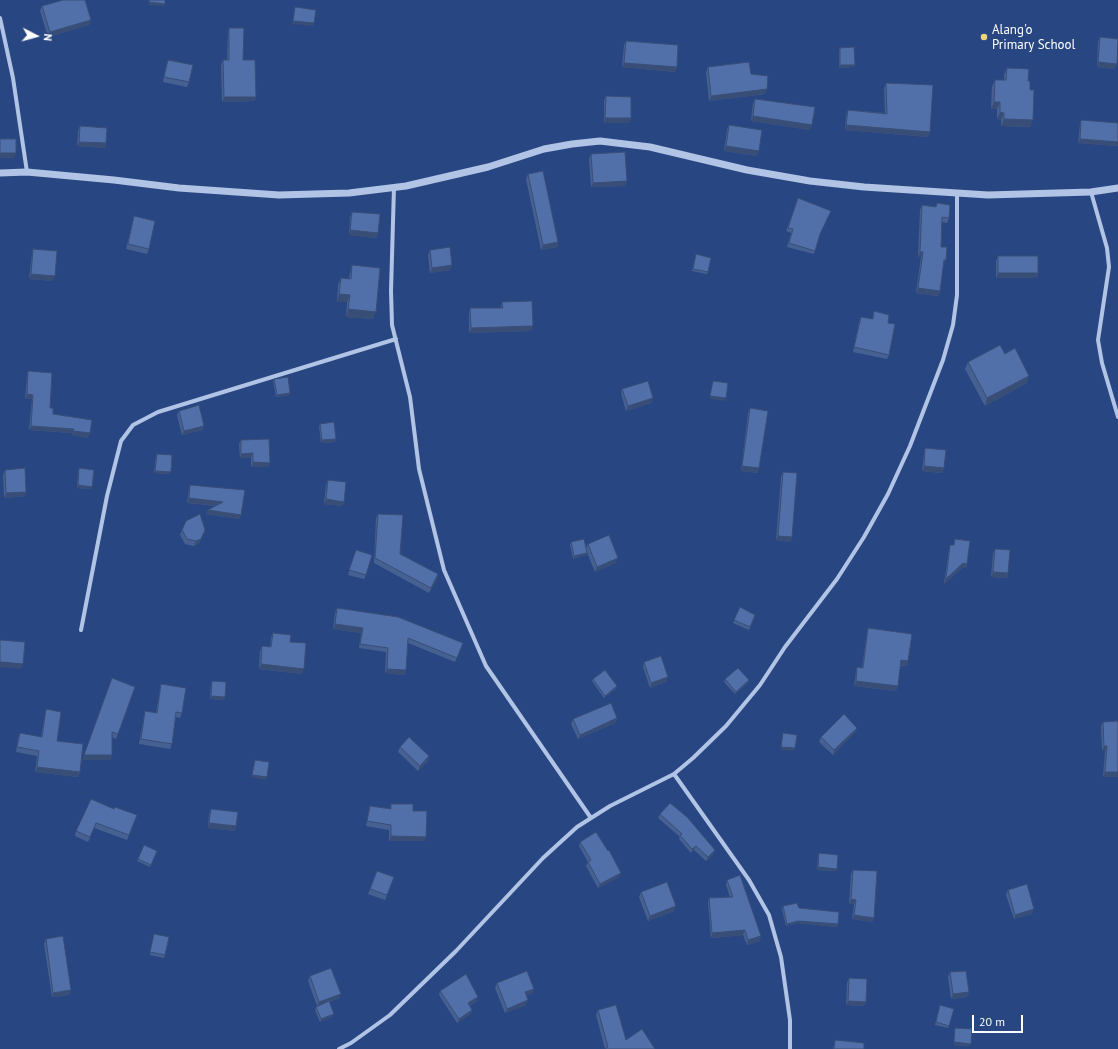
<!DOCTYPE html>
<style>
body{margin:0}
#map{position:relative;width:1118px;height:1049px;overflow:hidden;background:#284782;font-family:"PT Sans",sans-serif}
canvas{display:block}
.north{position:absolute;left:16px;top:16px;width:40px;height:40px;-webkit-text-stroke:3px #284782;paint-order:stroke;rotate:96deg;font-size:11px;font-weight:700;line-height:16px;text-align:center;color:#fff}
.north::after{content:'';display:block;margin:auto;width:14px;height:18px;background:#fff;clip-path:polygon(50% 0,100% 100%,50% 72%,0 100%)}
.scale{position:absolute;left:972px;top:1015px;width:51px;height:18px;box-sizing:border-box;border:2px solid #fff;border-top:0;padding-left:5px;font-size:12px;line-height:14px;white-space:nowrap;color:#fff;-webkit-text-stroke:3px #284782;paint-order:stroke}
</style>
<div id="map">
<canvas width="1118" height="1049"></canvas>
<div class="north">N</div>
<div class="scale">20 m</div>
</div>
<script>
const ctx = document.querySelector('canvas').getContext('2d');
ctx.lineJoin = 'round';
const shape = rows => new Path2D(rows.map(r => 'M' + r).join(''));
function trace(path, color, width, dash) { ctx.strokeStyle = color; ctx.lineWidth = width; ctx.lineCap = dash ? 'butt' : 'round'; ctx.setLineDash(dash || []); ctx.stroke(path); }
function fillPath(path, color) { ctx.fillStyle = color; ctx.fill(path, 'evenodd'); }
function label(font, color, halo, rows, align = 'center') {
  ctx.font = font + ' "PT Sans",sans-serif'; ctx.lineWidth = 3.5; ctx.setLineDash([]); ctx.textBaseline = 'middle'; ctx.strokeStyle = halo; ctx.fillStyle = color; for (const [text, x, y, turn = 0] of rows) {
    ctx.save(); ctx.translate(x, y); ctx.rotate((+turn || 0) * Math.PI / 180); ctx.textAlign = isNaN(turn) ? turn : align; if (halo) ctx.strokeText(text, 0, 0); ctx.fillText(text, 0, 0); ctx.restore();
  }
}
trace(shape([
 [0,18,13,78,27,172],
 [394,187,391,291,392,325,410,397,419,469,444,570,486,666,591,818],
 [1091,192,1107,248,1109,267,1098,340,1102,363,1118,417],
 [81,630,107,496,121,441,133,425,158,412,396,339],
 [674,774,749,880,769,915,781,957,790,1020,790,1049],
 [339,1049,351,1043,390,1015,456,951,543,858,577,827,610,806,674,774,693,758,726,726,760,685,785,647,837,579,864,537,888,494,910,446,943,360,953,325,957,295,957,193]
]), '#b1c4e6', 4);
trace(shape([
 [0,173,27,172,114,180,179,188,279,195,349,193,406,186,488,167,544,149,572,144,600,141,650,147,747,170,810,181,864,187,988,195,1091,192,1118,188]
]), '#b1c4e6', 7);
fillPath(shape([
 [42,6,91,20,89,25,48,37,40,11],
 [229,28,256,97,254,101,222,102,221,65,223,60,227,60,228,33],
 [1100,37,1115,69,1097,67,1098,42],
 [626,41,677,67,675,72,622,67,624,45],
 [840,48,855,65,854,67,839,68,839,50],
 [168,60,189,82,187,87,163,82,166,65],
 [708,67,751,74,765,94,709,101,706,72],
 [1007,68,1028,81,1030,90,1030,127,1001,126,1001,120,997,119,997,109,991,109,992,87,995,80,1004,80,1004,75],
 [886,83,928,137,845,130,846,115,848,110,885,113,884,88],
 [606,96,631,118,629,123,604,123,604,101],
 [755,99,810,130,751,121,753,103],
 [1081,120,1118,123,1118,146,1078,143,1080,124],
 [729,125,757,156,724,151,727,130],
 [80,126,106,143,105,148,77,146,78,131],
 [591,154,625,186,591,187,589,159],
 [528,174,558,242,557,247,541,250,526,179],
 [798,198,831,211,819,236,814,254,787,247,791,233,786,231],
 [937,203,949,218,947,223,942,222,941,247,944,265,943,265,940,291,938,296,916,293,921,257,918,257,920,210,922,205,936,207],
 [352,212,378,233,376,238,349,235,350,217],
 [134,216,149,249,147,254,126,249,133,221],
 [33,249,53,281,29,279,32,254],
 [430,250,452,265,450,270,430,273,428,255],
 [696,254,708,272,707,274,692,271],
 [998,256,1038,273,1037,278,996,278,996,261],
 [352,265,373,319,346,317,347,302,337,302,338,285,341,278,349,279,350,273],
 [502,302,531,331,469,333,469,313,470,308,501,308],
 [874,311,888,323,889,355,887,359,853,352,859,322,861,317,872,319],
 [1005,354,1027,383,985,406,965,369,968,362],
 [28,371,53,414,88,438,72,435,72,433,29,430,32,399,25,399,27,376],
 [274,379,290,395,276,397,273,381],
 [622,389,653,398,651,403,626,411,621,393],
 [750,408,758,473,741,471,748,413],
 [179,411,204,426,202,430,182,435,177,415],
 [320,424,336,439,335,442,321,443,319,426],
 [241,440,268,467,251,467,251,458,240,458,239,444],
 [925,448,944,468,942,473,922,471,924,453],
 [157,454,170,474,154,473,156,456],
 [79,468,91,489,77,488,78,471],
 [5,470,26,492,25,496,4,498,3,475],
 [783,472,792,537,790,542,776,540,781,477],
 [328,480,344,502,342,506,324,504,326,485],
 [190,485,240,519,206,514,208,510,216,506,187,503,189,489],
 [378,514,400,554,437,579,429,593,374,563,376,518],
 [182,530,203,534,199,543,194,546,185,544,180,535],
 [955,539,967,564,966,568,962,568,944,584,949,549,950,545,954,545],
 [571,542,586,548,588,544,616,563,595,572,586,550,587,553,586,555,573,559,570,545],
 [995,549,1008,573,1007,578,991,577,993,554],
 [354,555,366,575,364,579,348,575],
 [740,607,755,615,749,630,733,623],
 [337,608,463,643,455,662,408,643,406,670,404,675,385,673,386,652,359,648,361,633,333,629,335,613],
 [868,628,908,661,907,666,900,666,896,691,854,686,856,672,857,667,862,667,867,633],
 [273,633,302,674,259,669,260,651,262,646,270,647,271,638],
 [644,662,666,682,650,688,643,667],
 [593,679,616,689,604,698,592,681],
 [725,679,749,680,748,683,735,694,724,682],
 [212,681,225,697,224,700,210,699,211,684],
 [161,684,182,713,180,718,176,717,172,744,170,749,139,744,144,716,145,711,156,713,160,689],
 [135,687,116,739,112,737,112,755,110,760,82,760],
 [46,709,57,741,80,772,78,777,35,772,37,756,16,752,18,738,20,733,41,737,45,714],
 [617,718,615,723,578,739,571,724,573,719],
 [1103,722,1118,777,1103,777,1105,751,1102,751,1101,726],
 [857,728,855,732,833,755,819,742,821,737],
 [400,747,429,756,428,761,418,771,398,752],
 [391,804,413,811,425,841,389,841,389,830,366,826,369,810,370,806,390,809],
 [114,809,137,815,127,840,94,828,88,842,75,836,76,831],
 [211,809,236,826,235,831,208,828,209,814],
 [660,814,715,850,713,854,706,861,694,850,691,853,679,839,680,837,658,818],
 [580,842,619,877,598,888,586,866,588,862,579,846],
 [144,845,157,851,150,867,137,861],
 [819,853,837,869,836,871,817,870,818,856],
 [853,870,874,918,872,922,852,919,854,904,849,904,851,874],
 [377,871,394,877,385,900,368,894],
 [727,880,760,941,747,945,743,935,711,938,708,903,709,898,730,897,726,885],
 [1008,890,1032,914,1014,919,1006,895],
 [641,892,674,911,648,921,639,897],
 [783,906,799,908,837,927,797,923,786,926,782,909],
 [154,934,165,955,164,958,150,955],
 [46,939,71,990,69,995,52,997,44,944],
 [950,972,969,992,967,997,951,999,948,977],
 [310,976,339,998,329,1002,333,1016,320,1022,315,1010,316,1007,317,1006,308,981],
 [849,978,864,1006,846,1005,847,983],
 [497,983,533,993,526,996,526,1005,505,1013,495,988],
 [440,991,477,1001,469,1006,472,1010,471,1014,457,1023,439,995],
 [940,1005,954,1009,948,1028,935,1025],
 [598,1010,626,1040,605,1049,596,1015],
 [955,1028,970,1046,954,1045,954,1031],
 [835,1040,864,1049,833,1049,834,1045]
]), '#466092');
fillPath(shape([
 [149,2,165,4,164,6,148,5],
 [91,20,89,25,48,37,50,32],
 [293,21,314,23,313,26,292,24],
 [1098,62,1117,64,1115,69,1097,67],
 [624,63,677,67,675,72,622,67],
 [840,65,855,65,854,67,839,68],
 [767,89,765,94,709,101,711,96],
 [224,97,256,97,254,101,222,102],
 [994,102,1000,102,997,109,991,109],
 [1000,112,1004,113,1001,120,997,119],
 [753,116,812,125,810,130,751,121],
 [605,118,631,118,629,123,604,123],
 [1004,119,1033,120,1030,127,1001,126],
 [846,125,930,132,928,137,845,130],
 [1080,139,1118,142,1118,146,1078,143],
 [79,142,106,143,105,148,77,146],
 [726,146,759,151,757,156,724,151],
 [0,153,16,153,14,158,0,158],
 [627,181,625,186,591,187,593,183],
 [350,230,378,233,376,238,349,235],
 [558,242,557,247,541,250,543,245],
 [920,252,923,252,921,257,918,257],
 [944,260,946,260,944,265,942,265],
 [452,265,450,270,430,273,432,268],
 [998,273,1038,273,1037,278,996,278],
 [31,274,55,276,53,281,29,279],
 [918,288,940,291,938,296,916,293],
 [339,294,350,295,347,302,337,302],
 [348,309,376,312,373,319,346,317],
 [533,326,531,331,469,333,471,328],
 [1029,376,1027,383,985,406,987,398],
 [290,393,290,395,276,397,277,395],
 [27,394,33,395,32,399,25,399],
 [710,396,726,398,725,401,709,399],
 [653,398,651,403,626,411,628,406],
 [31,426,74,429,72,433,29,430],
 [204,426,202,430,182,435,184,431],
 [73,431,90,433,88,438,72,435],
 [336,439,335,442,321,443,322,440],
 [253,453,251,458,240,458,241,454],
 [253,462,270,463,268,467,251,467],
 [742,466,759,468,758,473,741,471],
 [924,466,944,468,942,473,922,471],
 [155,471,171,472,170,474,154,473],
 [78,485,92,487,91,489,77,488],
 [26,492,25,496,4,498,6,493],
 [189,498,223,502,221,506,187,503],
 [326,499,344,502,342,506,324,504],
 [208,510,241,515,240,519,206,514],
 [205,530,199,543,194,546,196,541],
 [778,536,792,537,790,542,776,540],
 [587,553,586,555,573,559,574,556],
 [618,558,616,563,595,572,597,567],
 [963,563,967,564,966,568,962,568,944,584,946,579],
 [993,572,1008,573,1007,578,991,577],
 [438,574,437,579,429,593,431,588],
 [335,624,363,628,361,633,333,629],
 [901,660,908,661,907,666,899,665],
 [0,662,23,664,21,669,0,667],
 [261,664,304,669,302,674,259,669],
 [387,669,406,670,404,675,385,673],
 [668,677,666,682,650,688,651,683],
 [749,680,748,683,735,694,736,692],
 [856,681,898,686,896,691,854,686],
 [617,686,616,689,604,698,605,696],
 [211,696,225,697,224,700,210,699],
 [617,718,615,723,578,739,580,735],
 [857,728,855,732,833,755,834,750],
 [1104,746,1107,746,1105,751,1102,751],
 [781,747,795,748,794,751,781,749],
 [84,755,112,755,110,760,82,760],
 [429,756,428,761,418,771,420,766],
 [37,767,80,772,78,777,35,772],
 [1105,772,1118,772,1118,777,1103,777],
 [252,775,267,777,266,780,251,777],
 [209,823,236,826,235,831,208,828],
 [391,836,426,837,425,841,389,841],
 [696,846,694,850,691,853,692,849],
 [715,850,713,854,706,861,708,857],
 [818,867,837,869,836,871,817,870],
 [621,873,619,877,598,888,600,884],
 [851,899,856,900,854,904,849,904],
 [676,906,674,911,648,921,650,916],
 [1034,909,1032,914,1014,919,1015,915],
 [854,915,874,918,872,922,852,919],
 [798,921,838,924,837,927,797,923,786,926,787,924],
 [745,930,743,935,711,938,712,933],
 [761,936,760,941,747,945,748,940],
 [534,989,533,993,523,997,525,992],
 [71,990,69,995,52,997,53,993],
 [969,992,967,997,951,999,953,994],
 [341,994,339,998,317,1006,319,1002],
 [478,997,477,1001,466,1007,468,1003],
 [528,1000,526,1005,505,1013,507,1009],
 [848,1001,866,1002,864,1006,846,1005],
 [472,1010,471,1014,457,1023,459,1019],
 [334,1014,333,1016,320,1022,321,1019],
 [954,1042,971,1044,970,1046,954,1045]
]), '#394e77');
const building = shape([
 [63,0,85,0,91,20,50,32,42,6,63,0],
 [149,0,165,0,165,4,149,2,149,0],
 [295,7,316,10,314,23,293,21,295,7],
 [229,28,244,28,243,60,255,60,256,97,224,97,223,60,229,60,229,28],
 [1100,37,1118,39,1117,64,1098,62,1100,37],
 [626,41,678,45,677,67,624,63,626,41],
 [854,47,855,65,840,65,840,48,854,47],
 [168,60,193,65,189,82,164,77,168,60],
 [749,62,751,74,768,76,767,89,711,96,708,67,749,62],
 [1007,68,1029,69,1028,81,1030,81,1030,90,1034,90,1033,120,1004,119,1004,113,1000,112,1000,102,994,102,995,80,1006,80,1007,68],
 [886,83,933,85,930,132,846,125,848,110,887,114,886,83],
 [606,96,631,97,631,118,605,118,606,96],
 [755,99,815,107,812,125,753,116,755,99],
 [1081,120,1118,123,1118,142,1080,139,1081,120],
 [729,125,762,130,759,151,726,146,729,125],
 [80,126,107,128,106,143,79,142,80,126],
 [0,139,16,139,16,153,0,153,0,139],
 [625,152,627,181,593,183,591,154,625,152],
 [543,171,558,242,543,245,528,174,543,171],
 [798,198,831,211,820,234,815,251,789,243,793,229,788,228,798,198],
 [937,203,950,205,949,218,942,217,941,247,947,247,946,260,944,260,940,291,918,288,923,252,920,252,922,205,936,207,937,203],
 [352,212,380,214,378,233,350,230,352,212],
 [134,216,155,221,149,249,128,244,134,216],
 [450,247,452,265,432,268,430,250,450,247],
 [33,249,57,251,55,276,31,274,33,249],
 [696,254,711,258,708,272,693,269,696,254],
 [998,256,1038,256,1038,273,998,273,998,256],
 [352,265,380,268,376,312,348,309,350,295,339,294,341,278,351,279,352,265],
 [532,301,533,326,471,328,470,308,503,308,502,302,532,301],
 [874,311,889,315,888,323,895,324,889,355,854,347,861,317,873,319,874,311],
 [1000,345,1005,354,1015,348,1029,376,987,398,968,362,1000,345],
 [28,371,52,373,50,408,53,408,53,414,92,420,90,433,73,431,74,429,31,426,33,395,27,394,28,371],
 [288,377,290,393,277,395,274,379,288,377],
 [648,381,653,398,628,406,622,389,648,381],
 [713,381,728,383,726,398,710,396,713,381],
 [199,405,204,426,184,431,179,411,199,405],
 [750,408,768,411,759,468,742,466,750,408],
 [334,422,336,439,322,440,320,424,334,422],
 [269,439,270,463,253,462,253,453,241,454,241,440,269,439],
 [925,448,946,450,944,468,924,466,925,448],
 [157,454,172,455,171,472,155,471,157,454],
 [25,468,26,492,6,493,5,470,25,468],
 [79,468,94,470,92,487,78,485,79,468],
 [783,472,797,473,792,537,778,536,783,472],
 [328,480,346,482,344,502,326,499,328,480],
 [190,485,245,490,241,515,208,510,223,502,189,498,190,485],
 [200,514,205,530,201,539,196,541,187,539,182,530,186,521,200,514],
 [378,514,403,515,400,554,438,574,431,588,375,558,378,514],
 [609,535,618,558,597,567,588,544,609,535],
 [584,539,587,553,574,556,571,542,584,539],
 [955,539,970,541,967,564,963,563,946,579,950,545,954,545,955,539],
 [995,549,1010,550,1008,573,993,572,995,549],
 [356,550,372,555,366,575,349,570,356,550],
 [740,607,755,615,750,627,734,620,740,607],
 [337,608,398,617,463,643,457,658,408,638,406,670,387,669,388,648,360,644,363,628,335,624,337,608],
 [868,628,912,634,908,661,901,660,898,686,856,681,857,667,863,668,868,628],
 [273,633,291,635,290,642,306,643,304,669,261,664,262,646,271,647,273,633],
 [0,640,25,642,23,664,0,662,0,640],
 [661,656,668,677,651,683,644,662,661,656],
 [738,668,749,680,736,692,725,679,738,668],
 [605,670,617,686,605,696,593,679,605,670],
 [112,678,135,687,118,734,112,732,112,755,84,755,112,678],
 [212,681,226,682,225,697,211,696,212,681],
 [161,684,186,688,182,713,176,712,172,744,141,739,145,711,157,713,161,684],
 [611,703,617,718,580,735,573,719,611,703],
 [46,709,61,712,57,741,83,744,80,772,37,767,39,751,17,747,20,733,42,737,46,709],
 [844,714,857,728,834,750,821,737,844,714],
 [1118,721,1118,772,1105,772,1107,746,1104,746,1103,722,1118,721],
 [783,733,797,735,795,748,781,747,783,733],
 [409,737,429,756,420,766,400,747,409,737],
 [255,760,269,762,267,777,252,775,255,760],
 [91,799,114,809,115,807,137,815,129,835,96,823,90,837,76,831,91,799],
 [670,803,687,817,715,850,708,857,696,846,692,849,680,835,682,834,660,814,670,803],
 [391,804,413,804,413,811,427,811,426,837,391,836,391,825,367,821,370,806,391,809,391,804],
 [211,809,238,812,236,826,209,823,211,809],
 [596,832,608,851,609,850,621,873,600,884,588,862,591,860,580,842,596,832],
 [144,845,157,851,151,865,138,859,144,845],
 [819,853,838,855,837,869,818,867,819,853],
 [853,870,877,871,874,918,854,915,856,900,851,899,853,870],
 [377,871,394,877,387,895,370,889,377,871],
 [740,875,761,936,748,940,745,930,712,933,709,898,733,897,727,880,740,875],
 [667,882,676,906,650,916,641,892,667,882],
 [1027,884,1034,909,1015,915,1008,890,1027,884],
 [797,903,799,908,839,912,838,924,798,921,787,924,783,906,797,903],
 [154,934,169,937,165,955,150,952,154,934],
 [63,936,71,990,53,993,46,939,63,936],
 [331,968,341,994,319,1002,310,976,331,968],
 [527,971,534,989,525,992,528,1000,507,1009,497,983,527,971],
 [966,971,969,992,953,994,950,972,966,971],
 [466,974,478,997,468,1003,472,1010,459,1019,440,991,466,974],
 [849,978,867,979,866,1002,848,1001,849,978],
 [329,1001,334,1014,321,1019,316,1007,329,1001],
 [616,1005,626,1040,642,1029,655,1049,605,1049,608,1047,598,1010,616,1005],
 [940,1005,954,1009,949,1026,936,1022,940,1005],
 [955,1028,972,1029,971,1044,954,1042,955,1028],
 [835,1040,864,1043,864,1049,834,1049,835,1040]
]);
fillPath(building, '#5170aa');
trace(building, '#394e77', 1);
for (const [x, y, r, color] of [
 [984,37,4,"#eed677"]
]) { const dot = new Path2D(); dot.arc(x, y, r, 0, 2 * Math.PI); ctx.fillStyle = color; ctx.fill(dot); trace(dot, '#284782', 1.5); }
label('13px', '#fff', '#284782', [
 ["Alang'o",992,30],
 ["Primary School",992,45]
], 'left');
</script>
